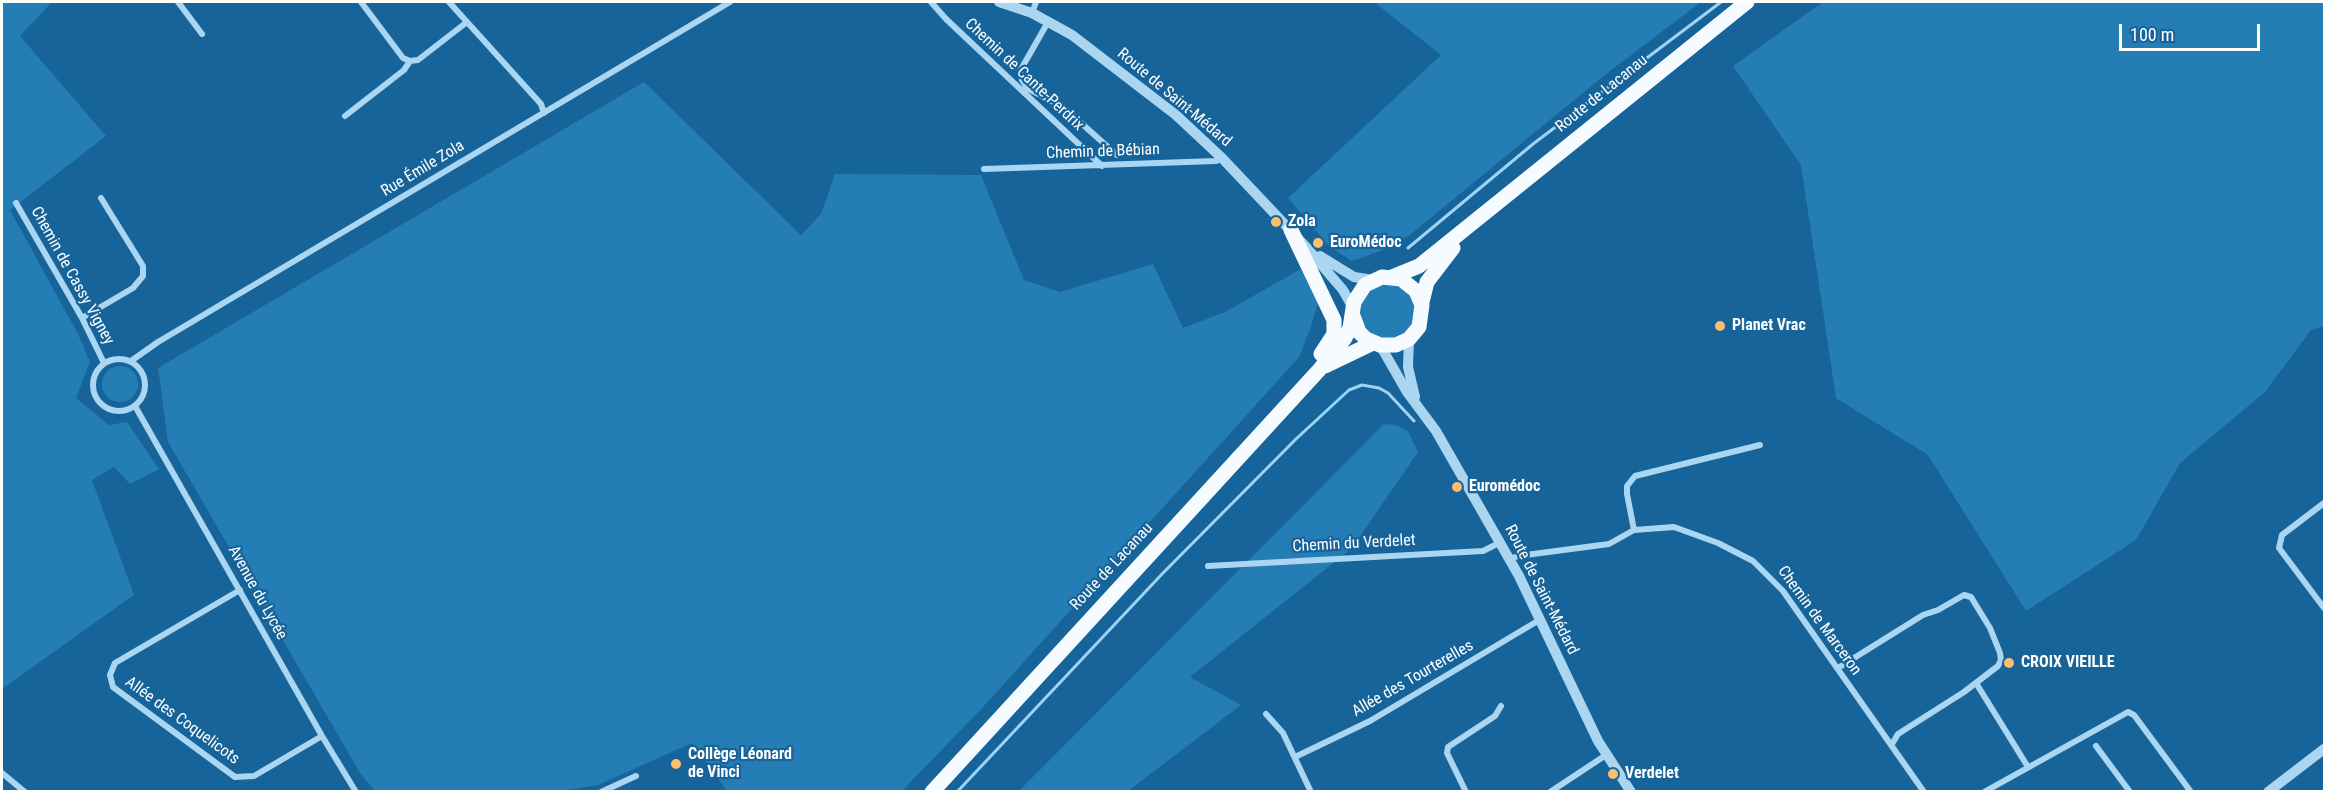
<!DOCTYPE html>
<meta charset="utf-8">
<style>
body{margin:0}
#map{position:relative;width:2326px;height:793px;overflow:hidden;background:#16649a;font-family:"Roboto Condensed",sans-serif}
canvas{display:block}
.frame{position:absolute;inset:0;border:3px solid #fff;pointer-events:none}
.scale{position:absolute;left:2119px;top:24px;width:141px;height:27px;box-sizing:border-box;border:3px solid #fff;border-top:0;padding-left:8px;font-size:18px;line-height:21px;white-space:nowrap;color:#fff;-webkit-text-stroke:4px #16649a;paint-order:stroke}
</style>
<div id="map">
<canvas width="2326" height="793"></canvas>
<div class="frame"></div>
<div class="scale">100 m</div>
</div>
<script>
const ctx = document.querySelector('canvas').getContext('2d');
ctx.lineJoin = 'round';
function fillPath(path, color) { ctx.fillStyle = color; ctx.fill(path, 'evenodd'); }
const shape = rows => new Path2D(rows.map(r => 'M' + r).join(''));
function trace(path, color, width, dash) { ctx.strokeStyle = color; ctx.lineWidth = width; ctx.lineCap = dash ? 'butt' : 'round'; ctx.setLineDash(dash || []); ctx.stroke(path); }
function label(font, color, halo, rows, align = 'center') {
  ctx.font = font + ' "Roboto Condensed",sans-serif'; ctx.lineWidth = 4.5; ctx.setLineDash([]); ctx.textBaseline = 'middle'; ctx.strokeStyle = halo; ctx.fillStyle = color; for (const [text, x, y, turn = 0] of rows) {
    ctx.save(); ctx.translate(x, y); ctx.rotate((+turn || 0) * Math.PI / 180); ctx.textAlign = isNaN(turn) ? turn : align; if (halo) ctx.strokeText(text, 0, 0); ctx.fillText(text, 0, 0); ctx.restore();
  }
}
fillPath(shape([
 [2,2,52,2,20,36,106,136,10,210,78,334,90,362,76,398,109,425,127,422,159,469,130,484,114,467,92,480,134,595,2,689],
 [1374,2,1701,2,1606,74,1411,234,1383,250,1352,261,1329,246,1288,198,1441,55],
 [1823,2,2324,2,2324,326,2311,330,2265,392,2180,463,2136,540,2026,611,1928,455,1836,398,1801,165,1733,66],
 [644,82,801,235,821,214,835,174,981,175,1024,280,1060,292,1153,264,1183,328,1225,312,1301,269,1318,303,1310,329,1299,357,984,706,902,791,727,791,692,743,598,785,560,791,375,791,360,773,168,442,158,368],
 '1360 311a28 28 0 1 1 56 0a28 28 0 1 1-56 0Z',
 '102 384a18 18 0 1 1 36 0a18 18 0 1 1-36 0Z',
 [1384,424,1396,425,1408,431,1418,452,1352,548,1190,677,1241,705,1128,791,1018,792]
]), '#257db6');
trace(shape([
 [1408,248,1533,144,1721,2],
 [957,792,1163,573,1296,439,1349,390,1362,385,1379,388,1388,393,1414,421]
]), '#9dd3f5', 3);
trace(shape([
 [178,2,202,34],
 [361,2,403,58,410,61,418,60,467,22],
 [449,2,541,104,544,113],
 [931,2,946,19,1102,166],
 [1032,13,1036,2],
 [1048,22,1020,71,1022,80,1027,88,1063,107,1117,155],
 [345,116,404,70,410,61],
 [984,169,1216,161,1222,158],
 [16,203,82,318,104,363],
 [82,318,133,288,143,276,143,266,101,198],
 '93 385a26 26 0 1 1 52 0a26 26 0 1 1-52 0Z',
 [131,361,158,342,730,2],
 [135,406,322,736,356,792],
 [2324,503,2282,535,2279,548,2324,608],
 [1634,530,1627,494,1627,486,1635,476,1760,445],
 [1510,559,1518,556,1609,544,1634,530,1674,527,1718,543,1753,561,1783,591,1924,792],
 [1208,566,1483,551,1501,542],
 [240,590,115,663,110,675,113,687,235,777,254,776,322,736],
 [1838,668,1923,615,1938,610,1964,595,1971,597,1990,628,2000,653,2001,660,1998,666,1964,692,1898,734,1892,744],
 [1976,683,2028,767],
 [1266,714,1283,733,1311,792],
 [2096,746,2130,792],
 [1295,757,1370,721,1541,619],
 [2,773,25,792],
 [601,792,636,776],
 [1466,792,1447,753,1448,747,1495,716,1501,706],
 [1550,792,1606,755],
 [1984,792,2128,712,2134,715,2191,792]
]), '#abd6f2', 6);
trace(shape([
 [999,2,1032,13,1072,35,1176,115,1222,158,1307,248,1343,290,1353,308],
 [1320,256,1354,277,1373,280],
 [1409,339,1408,367,1415,397],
 [1380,345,1407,392,1436,431,1519,576,1598,741,1631,792],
 [2268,792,2324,749]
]), '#abd6f2', 10);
trace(shape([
 [1291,230,1334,320,1334,334,1321,354],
 [1392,277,1419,266,1747,2],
 [1422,302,1427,282,1453,248],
 [1325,366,1373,343],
 [932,792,1320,369,1345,338,1350,328,1354,302,1365,285,1382,277,1401,279,1416,291,1422,305,1419,327,1409,339,1396,345,1380,345,1366,339,1359,332,1353,316]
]), '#f6fbff', 15);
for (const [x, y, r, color] of [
 [1276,222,6,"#ffbe6c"],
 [1318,243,6,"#ffbe6c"],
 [1720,326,6,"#ffbe6c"],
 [1457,487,6,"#ffbe6c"],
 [2009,663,6,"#ffbe6c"],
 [676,764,6,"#ffbe6c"],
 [1613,774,6,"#ffbe6c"]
]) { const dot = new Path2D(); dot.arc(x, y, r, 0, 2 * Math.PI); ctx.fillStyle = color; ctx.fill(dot); trace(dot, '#16649a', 2); }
label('16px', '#fff', '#16649a', [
 ["Chemin de Cante-Perdrix",1024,75,43],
 ["Route de Lacanau",1602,94,-39],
 ["Route de Saint-Médard",1174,98,40],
 ["Chemin de Bébian",1103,152,-2],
 ["Rue Émile Zola",423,169,-31],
 ["Chemin de Cassy Vigney",72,276,61],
 ["Chemin du Verdelet",1354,544,-3],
 ["Route de Lacanau",1112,567,-47],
 ["Route de Saint-Médard",1541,590,63],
 ["Avenue du Lycée",257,593,61],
 ["Chemin de Marceron",1819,621,54],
 ["Allée des Tourterelles",1413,679,-30],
 ["Allée des Coquelicots",182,721,36]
]);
label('bold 16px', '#fff', '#16649a', [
 ["Zola",1288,222],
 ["EuroMédoc",1330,243],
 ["Planet Vrac",1732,326],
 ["Euromédoc",1469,487],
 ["CROIX VIEILLE",2021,663],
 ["Collège Léonard",688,755],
 ["de Vinci",688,773],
 ["Verdelet",1625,774]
], 'left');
</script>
